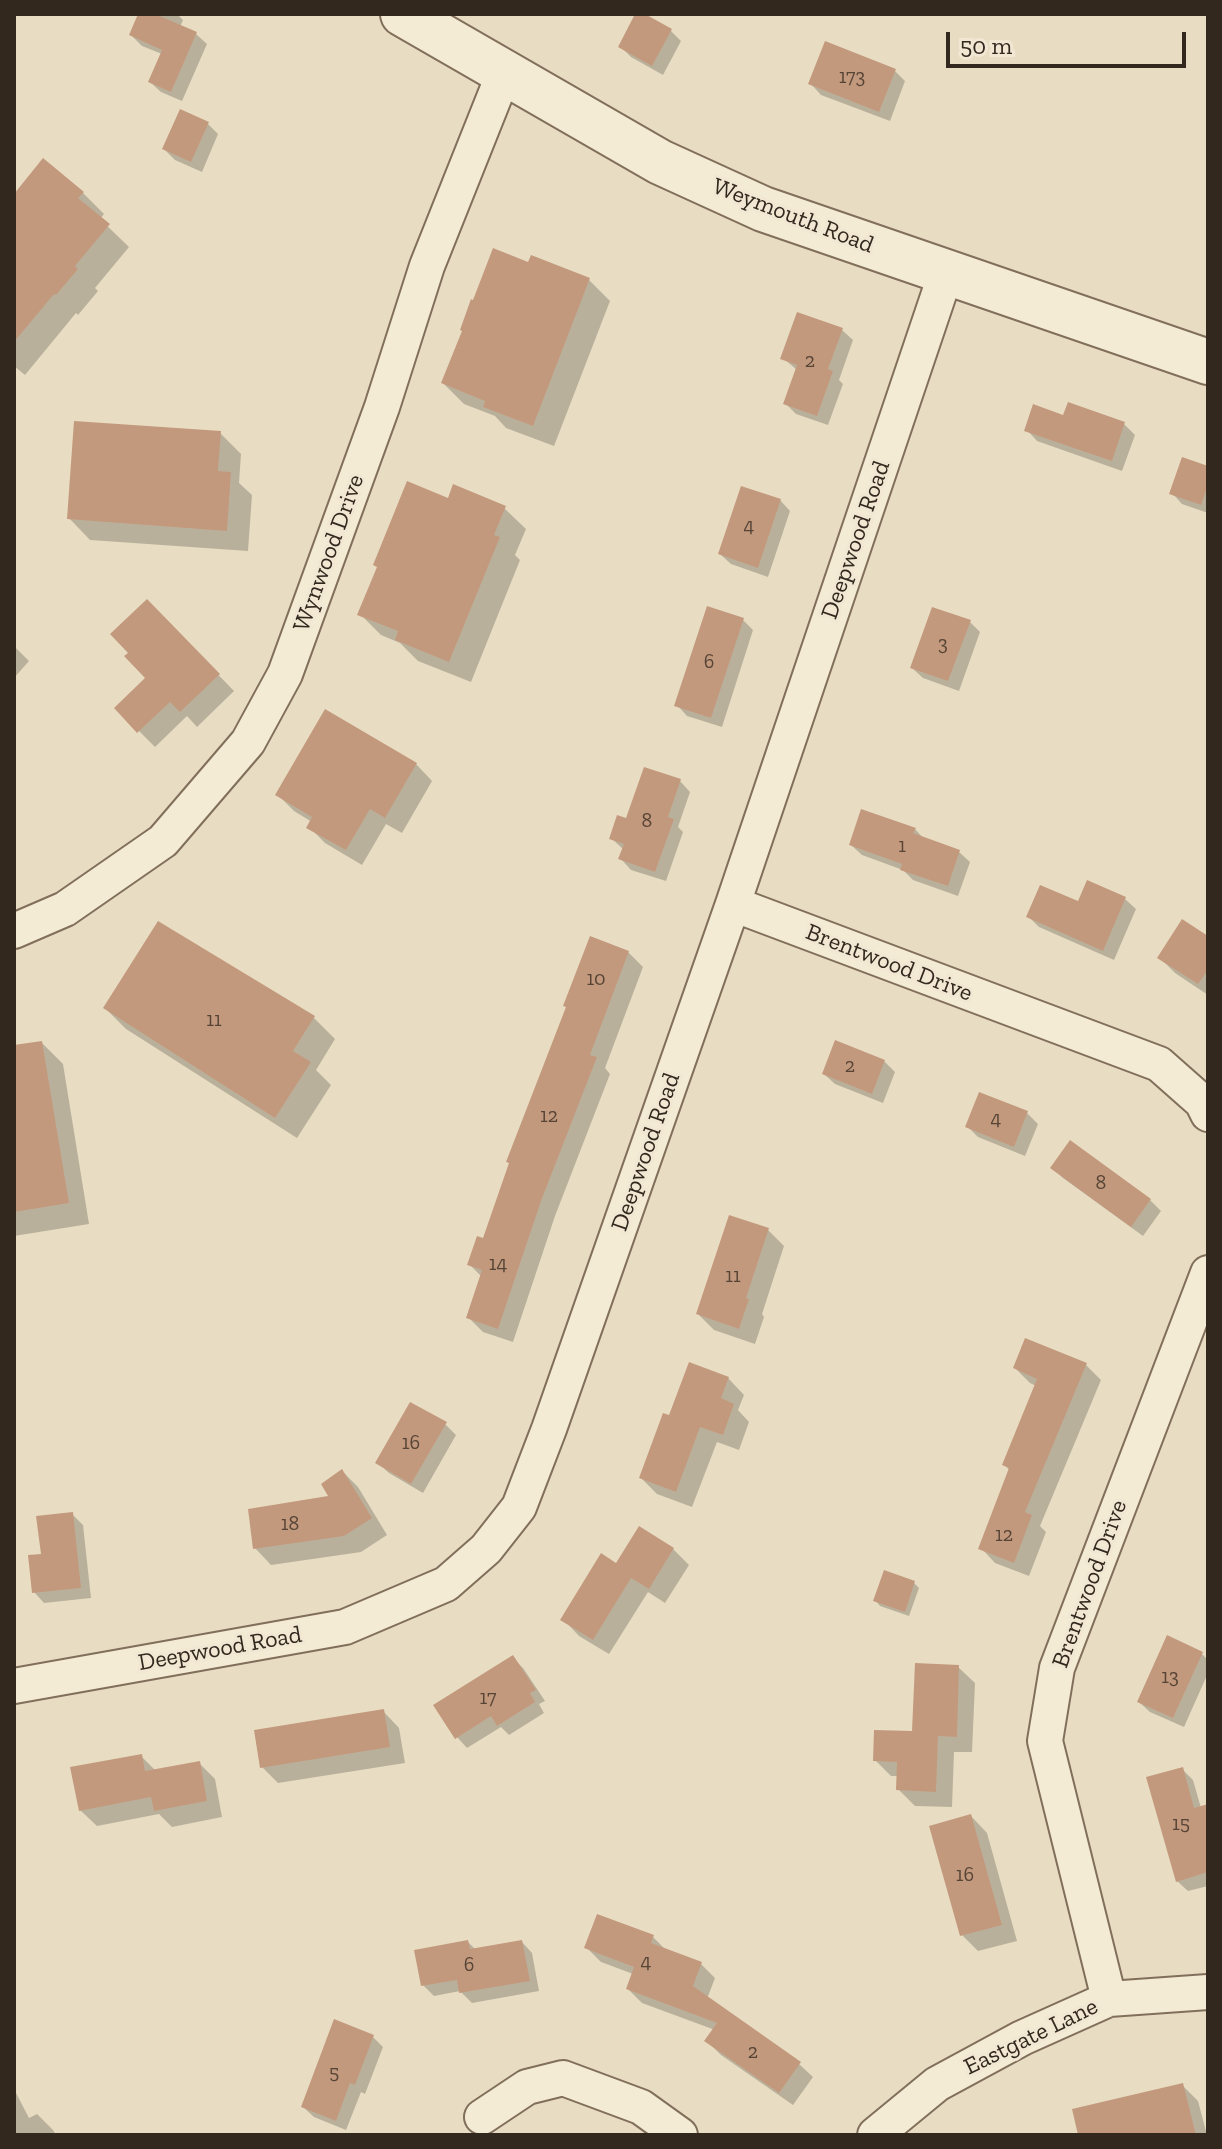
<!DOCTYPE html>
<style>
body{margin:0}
#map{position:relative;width:1222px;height:2149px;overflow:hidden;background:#e8ddc3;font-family:"Zilla Slab",serif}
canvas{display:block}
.frame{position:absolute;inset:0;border:16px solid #32281e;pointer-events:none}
.scale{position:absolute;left:946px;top:32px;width:240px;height:36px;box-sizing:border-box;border:4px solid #32281e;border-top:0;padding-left:10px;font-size:24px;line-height:28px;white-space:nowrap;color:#32281e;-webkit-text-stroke:6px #f1e7d2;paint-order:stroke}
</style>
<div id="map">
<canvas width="1222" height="2149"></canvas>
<div class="frame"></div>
<div class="scale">50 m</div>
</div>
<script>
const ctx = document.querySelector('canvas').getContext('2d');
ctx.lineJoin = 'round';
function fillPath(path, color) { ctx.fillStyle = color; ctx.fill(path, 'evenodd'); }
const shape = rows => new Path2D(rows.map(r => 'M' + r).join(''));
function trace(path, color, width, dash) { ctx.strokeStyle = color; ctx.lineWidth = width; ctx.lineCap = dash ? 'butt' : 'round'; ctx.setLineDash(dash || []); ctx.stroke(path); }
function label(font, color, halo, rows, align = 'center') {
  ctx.font = font + ' "Zilla Slab",serif'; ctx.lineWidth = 6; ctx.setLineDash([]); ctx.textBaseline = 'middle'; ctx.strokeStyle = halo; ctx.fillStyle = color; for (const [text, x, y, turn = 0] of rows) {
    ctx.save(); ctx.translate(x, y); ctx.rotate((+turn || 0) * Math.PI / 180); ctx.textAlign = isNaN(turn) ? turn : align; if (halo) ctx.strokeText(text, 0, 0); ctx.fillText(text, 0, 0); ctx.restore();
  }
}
fillPath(shape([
 [140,14,177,14,183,20,180,27,196,34,207,44,182,101,161,92,150,82,162,54,142,46,131,35],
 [638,14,671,31,681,41,663,75,631,57,620,46],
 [895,71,905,81,890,121,821,95,811,84],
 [208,124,218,134,202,172,175,160,164,149],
 [83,193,104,214,100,219,129,247,95,288,98,291,78,315,76,313,25,375,14,366,14,197],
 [530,264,589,280,610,301,554,446,506,428,495,416,464,404,443,383],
 [842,330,853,340,839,380,843,384,828,425,796,414,785,403,797,370,783,358],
 [1065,417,1124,424,1135,435,1122,471,1037,441,1027,430],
 [220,433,241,454,239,483,252,495,248,551,90,540,69,518],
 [1208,468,1208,513,1182,504,1172,493],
 [780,500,790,511,768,577,731,564,720,554],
 [449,501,504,508,526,529,515,555,520,560,471,682,418,661,400,643,381,635,360,614],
 [147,601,234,691,197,727,187,716,155,747,116,708,148,678],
 [743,620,753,630,722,727,687,716,677,705],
 [970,622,980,632,959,691,923,678,912,668],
 [14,646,29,661,14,678],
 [416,764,432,781,402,833,386,824,362,865,325,843,309,827,312,822,294,811,278,795],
 [680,781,690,792,678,827,683,832,666,881,631,870,621,859,624,850,611,838,627,821],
 [915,829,925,840,959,852,970,862,958,896,913,880,903,870,862,855,851,845],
 [1125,899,1136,909,1114,960,1039,927,1028,916,1079,904],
 [1208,938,1208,995,1175,973,1159,957],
 [628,952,643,967,605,1068,610,1074,555,1216,513,1342,483,1332,468,1317,482,1277,469,1264,485,1241],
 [258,983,314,1018,335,1039,316,1070,331,1085,297,1138,126,1029,105,1008],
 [42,1043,63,1064,89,1224,14,1236,14,1047],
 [884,1061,895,1072,883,1103,835,1084,824,1074],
 [1027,1113,1038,1124,1025,1156,978,1137,967,1126],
 [1071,1143,1150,1200,1161,1211,1143,1236,1063,1178,1052,1167],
 [730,1217,768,1230,784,1246,762,1314,764,1317,755,1344,714,1330,698,1314],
 [1086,1365,1101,1380,1040,1526,1046,1532,1029,1576,995,1563,981,1548,1010,1471,1004,1464,1036,1386,1030,1383,1015,1368],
 [728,1378,744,1395,738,1410,749,1422,739,1450,717,1442,692,1507,657,1494,641,1478,670,1418],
 [445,1424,456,1435,423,1493,389,1473,378,1463],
 [342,1471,358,1487,387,1535,361,1552,271,1565,255,1548,331,1498],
 [72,1514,83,1525,91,1598,44,1603,34,1592,43,1555],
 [673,1549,689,1565,665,1603,648,1592,609,1654,579,1636,563,1619,617,1566],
 [914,1583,919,1588,909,1616,880,1606,876,1601],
 [1201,1653,1208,1660,1208,1673,1184,1727,1150,1712,1139,1702],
 [512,1657,523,1668,545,1701,539,1704,544,1713,509,1735,501,1727,467,1748,457,1737],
 [958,1667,975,1683,972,1752,954,1752,952,1807,915,1806,898,1789,899,1776,891,1776,875,1760,914,1733],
 [383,1711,399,1728,405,1763,278,1783,262,1767],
 [141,1756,156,1771,199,1763,215,1779,222,1817,172,1827,159,1814,97,1826,80,1810],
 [1182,1769,1193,1780,1201,1808,1208,1811,1208,1886,1188,1891,1177,1881],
 [971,1816,987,1833,1017,1941,978,1951,962,1935],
 [652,1936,667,1951,701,1964,715,1978,707,1999,799,2064,813,2077,793,2105,721,2055,707,2041,715,2030,642,2003,628,1989,633,1974,601,1962,587,1948],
 [468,1942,476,1950,522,1942,532,1953,539,1991,472,2003,460,1991,434,1996,423,1985],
 [373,2037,383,2047,365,2094,361,2092,346,2130,314,2117,303,2107],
 [1182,2085,1198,2101,1207,2135,1081,2135],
 [14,2089,29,2118,37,2114,53,2130,56,2135,14,2135]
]), '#0003');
fillPath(shape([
 [138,14,155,14,197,32,171,92,148,82,162,50,129,35],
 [635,14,645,14,672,29,652,66,618,47],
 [825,41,896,69,879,112,808,84],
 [180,109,209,122,191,162,162,149],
 [43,158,84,192,78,198,110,224,75,266,78,269,56,295,54,294,14,342,14,194],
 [493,248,528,262,531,255,590,278,533,426,483,407,485,401,441,383,462,331,460,330,471,299,473,300],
 [797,312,843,328,828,369,833,371,817,416,783,404,797,365,780,359],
 [1068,402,1125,422,1112,461,1024,431,1033,404,1063,415],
 [74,421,221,431,218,471,231,472,227,531,67,519],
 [1182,457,1208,466,1208,485,1201,505,1169,494],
 [407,481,448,498,453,484,506,506,494,535,500,537,449,662,395,640,398,631,357,615,377,567,373,565],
 [741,486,781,499,758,568,718,554],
 [147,599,220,674,180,712,170,702,137,733,114,708,145,678,124,656,128,653,110,634],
 [707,606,744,618,711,718,674,706],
 [932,607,971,620,948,681,910,668],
 [325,709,417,763,385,818,370,809,346,850,306,828,312,817,275,795],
 [644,767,681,779,668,817,674,819,655,872,618,859,624,844,609,839,617,815,626,818],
 [861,809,916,828,913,833,960,850,948,886,900,870,902,864,849,845],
 [1087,880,1126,897,1103,951,1026,917,1040,885,1078,901],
 [1182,919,1208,936,1208,970,1198,984,1157,958],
 [158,921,315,1016,293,1051,311,1062,275,1118,103,1008],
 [590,936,629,951,590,1055,597,1057,541,1201,498,1329,466,1318,482,1270,467,1265,477,1236,483,1238,509,1163,506,1162,566,1007,563,1006],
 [835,1040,885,1060,872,1094,822,1074],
 [42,1041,69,1203,14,1212,14,1045],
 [979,1092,1028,1111,1014,1147,965,1127],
 [1070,1140,1151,1199,1131,1227,1050,1168],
 [729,1215,769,1228,746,1298,749,1299,739,1329,696,1314],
 [1025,1338,1087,1363,1025,1512,1032,1515,1014,1563,978,1549,1009,1468,1002,1465,1037,1379,1013,1368],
 [689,1362,729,1377,721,1398,734,1404,723,1435,700,1427,676,1492,639,1478,663,1413,669,1415],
 [410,1402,447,1422,411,1484,375,1463],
 [342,1469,372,1518,344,1536,253,1549,248,1509,328,1496,321,1484],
 [73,1512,81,1588,32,1593,28,1555,41,1554,36,1516],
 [639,1526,674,1548,649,1589,631,1578,593,1640,560,1620,601,1553,616,1563],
 [884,1570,915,1581,905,1612,873,1601],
 [1167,1635,1203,1652,1173,1718,1137,1702],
 [513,1655,536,1690,530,1693,535,1702,497,1726,491,1716,455,1739,433,1705],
 [915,1663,959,1665,957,1737,938,1736,936,1792,896,1790,897,1762,873,1761,874,1730,912,1731],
 [384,1709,390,1747,260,1768,254,1730],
 [142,1754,145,1771,200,1761,207,1801,154,1811,151,1797,79,1811,70,1767],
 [1183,1767,1194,1808,1208,1804,1208,1872,1176,1882,1146,1777],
 [971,1814,1002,1925,960,1936,929,1826],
 [597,1914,654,1935,651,1943,702,1962,693,1986,801,2062,779,2093,704,2041,717,2023,626,1989,634,1967,584,1948],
 [468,1940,470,1949,522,1940,530,1981,459,1993,457,1980,421,1986,414,1950],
 [334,2019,374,2035,355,2085,350,2083,336,2121,301,2107],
 [1183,2083,1196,2135,1078,2135,1072,2109]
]), '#c3997d');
const minor = shape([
 [733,904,1159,1064,1202,1102,1208,1114],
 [14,931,65,909,163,841,248,742,285,674,382,407,427,266,504,73],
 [14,1686,345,1627,446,1584,486,1549,519,1507,549,1429,733,904,946,273],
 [1109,1999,1045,1741,1057,1668,1208,1273],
 [482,2117,527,2087,563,2078,641,2107,680,2135],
 [875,2135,937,2084,1022,2038,1109,1999,1208,1992]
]);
const tertiary = shape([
 [403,14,660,162,763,209,1208,362]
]);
trace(minor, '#816f5c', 38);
trace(tertiary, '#816f5c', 48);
trace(minor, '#f4ebd5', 34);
trace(tertiary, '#f4ebd5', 44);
label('20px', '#564436', null, [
 ["173",852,77],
 ["2",810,361],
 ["4",749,526],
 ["3",943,644],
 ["6",709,662],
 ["8",647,821],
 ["1",902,846],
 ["10",596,979],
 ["11",214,1020],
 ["2",850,1066],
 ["12",549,1116],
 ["4",996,1119],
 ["8",1101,1183],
 ["14",498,1264],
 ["11",733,1276],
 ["16",411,1443],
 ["18",290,1524],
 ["12",1004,1535],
 ["13",1170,1677],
 ["17",488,1698],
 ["15",1181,1824],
 ["16",965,1875],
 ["4",646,1962],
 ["6",469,1965],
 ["2",753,2052],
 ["5",334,2073]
]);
label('24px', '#32281e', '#f1e7d2', [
 ["Weymouth Road",793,216,21],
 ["Deepwood Road",856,540,-71],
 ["Wynwood Drive",329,553,-70],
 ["Brentwood Drive",889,963,21],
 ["Deepwood Road",646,1152,-71],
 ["Brentwood Drive",1090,1584,-70],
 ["Deepwood Road",220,1649,-10],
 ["Eastgate Lane",1031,2037,-26]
]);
</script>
